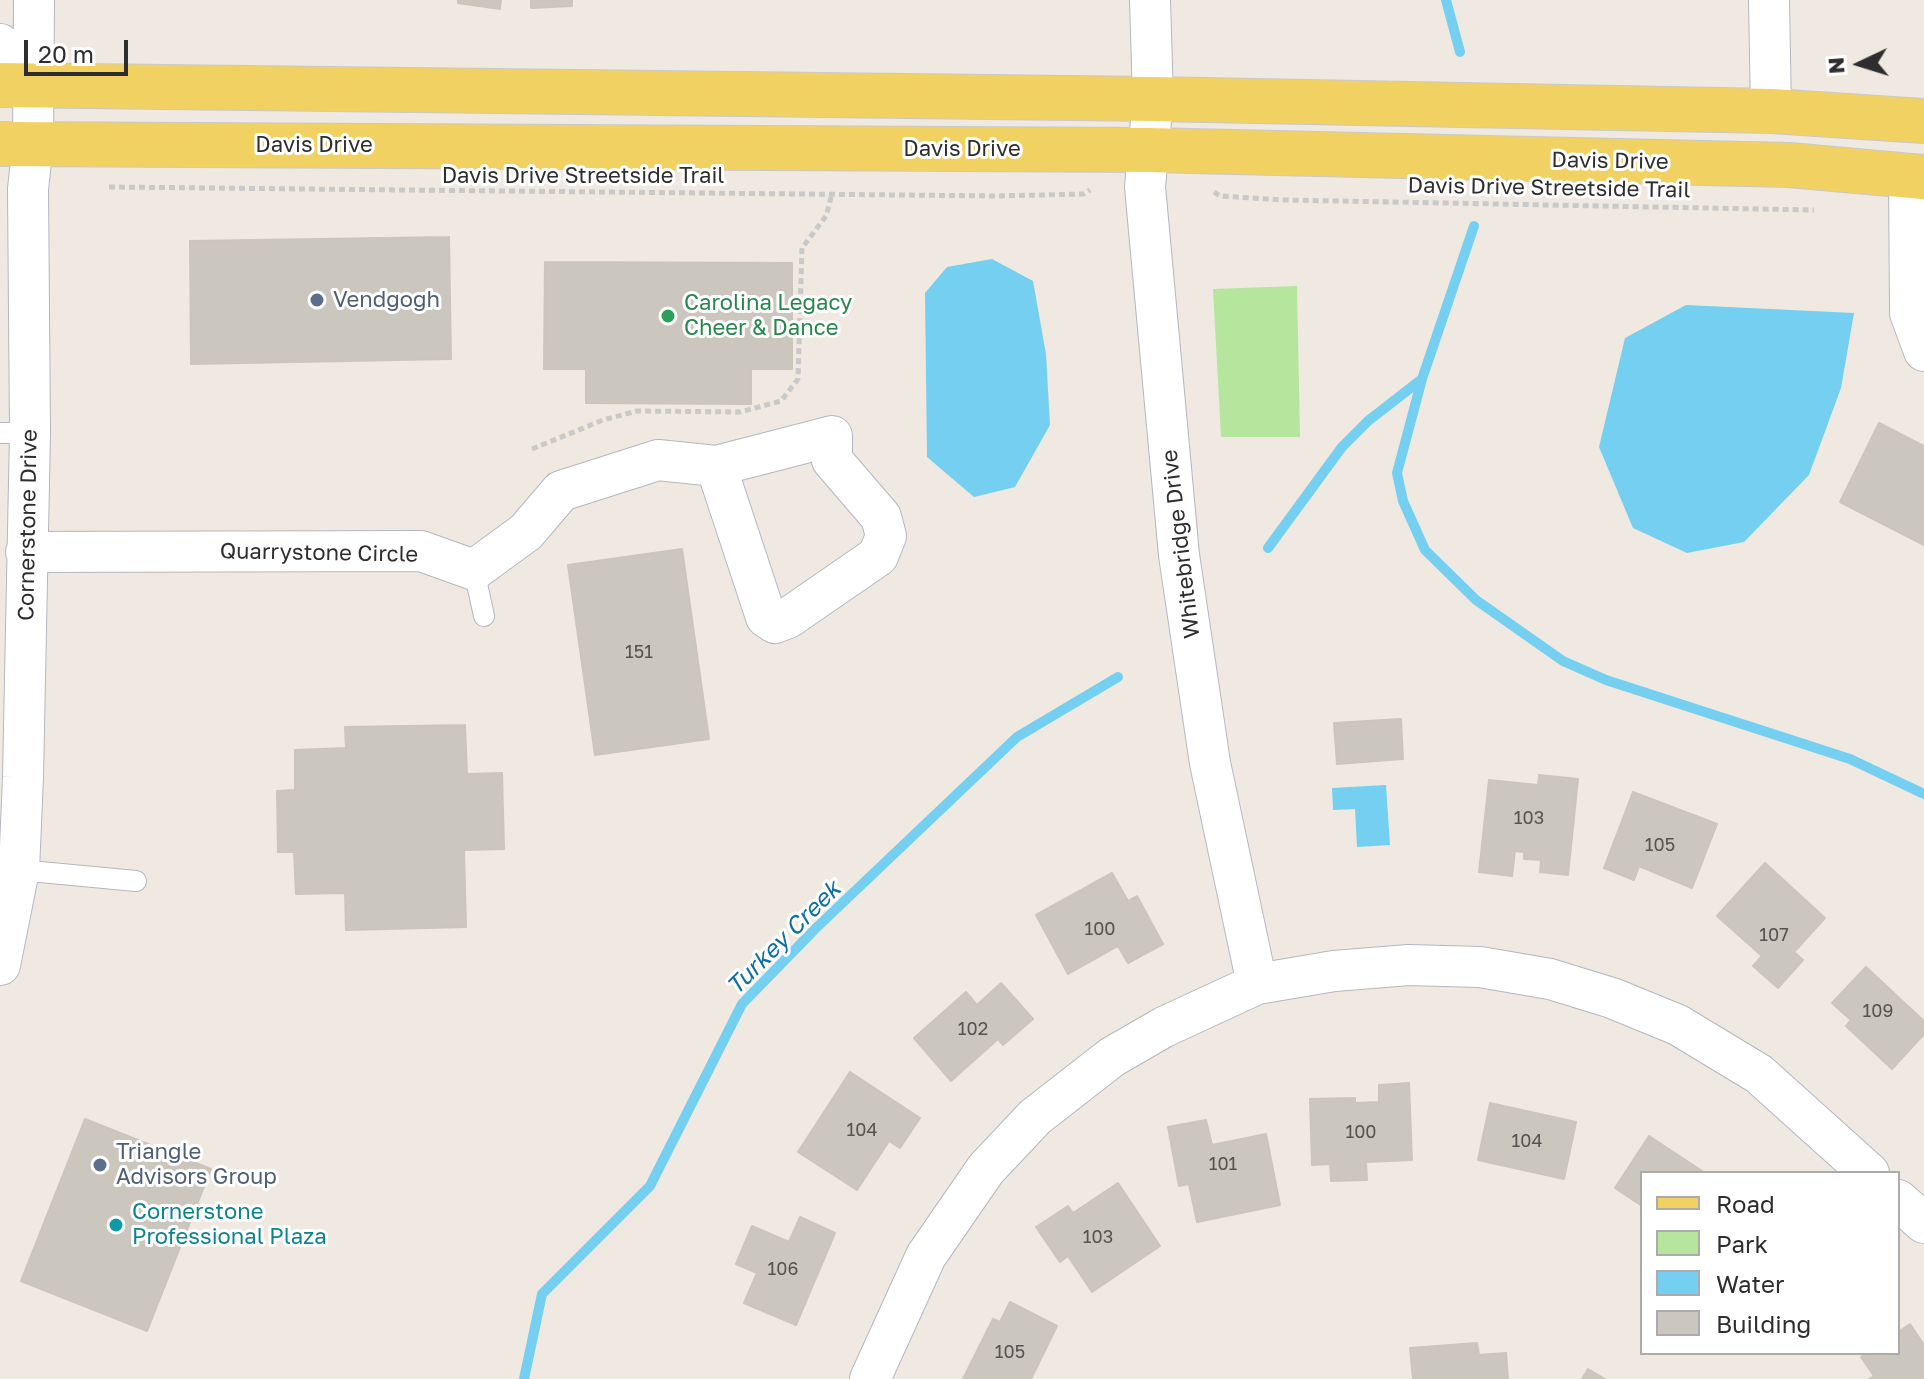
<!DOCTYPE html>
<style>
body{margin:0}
#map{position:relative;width:1924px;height:1379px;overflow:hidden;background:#efe9e1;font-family:"Golos Text",sans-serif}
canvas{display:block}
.legend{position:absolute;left:1640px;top:1171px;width:260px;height:184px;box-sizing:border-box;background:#fff;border:2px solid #ababab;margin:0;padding:10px 14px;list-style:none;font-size:24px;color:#2e2e2e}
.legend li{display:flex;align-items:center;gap:16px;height:40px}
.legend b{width:40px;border:2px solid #ababab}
.north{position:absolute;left:1820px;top:24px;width:80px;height:80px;-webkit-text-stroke:6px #fff;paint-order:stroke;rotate:266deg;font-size:22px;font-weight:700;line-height:32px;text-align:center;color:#2e2e2e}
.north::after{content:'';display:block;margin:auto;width:28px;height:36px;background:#2e2e2e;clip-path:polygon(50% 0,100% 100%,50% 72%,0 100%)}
.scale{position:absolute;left:24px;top:40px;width:104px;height:36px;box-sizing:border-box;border:4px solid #2e2e2e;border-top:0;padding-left:10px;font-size:24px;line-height:28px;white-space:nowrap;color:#2e2e2e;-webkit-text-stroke:6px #fff;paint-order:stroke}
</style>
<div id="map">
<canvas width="1924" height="1379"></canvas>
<ul class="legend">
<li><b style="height:10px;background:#f2d163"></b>Road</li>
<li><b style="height:22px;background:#b6e59e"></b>Park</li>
<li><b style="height:22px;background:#75cff0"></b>Water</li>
<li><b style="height:22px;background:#cbc7bf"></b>Building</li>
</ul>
<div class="north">N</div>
<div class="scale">20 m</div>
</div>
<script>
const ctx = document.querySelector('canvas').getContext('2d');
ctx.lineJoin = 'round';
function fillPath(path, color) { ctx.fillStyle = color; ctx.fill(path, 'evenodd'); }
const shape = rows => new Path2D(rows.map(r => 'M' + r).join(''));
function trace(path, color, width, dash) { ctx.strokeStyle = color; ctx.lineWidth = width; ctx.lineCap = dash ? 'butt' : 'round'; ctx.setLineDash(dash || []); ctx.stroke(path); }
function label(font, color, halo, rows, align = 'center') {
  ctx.font = font + ' "Golos Text",sans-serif'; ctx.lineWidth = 6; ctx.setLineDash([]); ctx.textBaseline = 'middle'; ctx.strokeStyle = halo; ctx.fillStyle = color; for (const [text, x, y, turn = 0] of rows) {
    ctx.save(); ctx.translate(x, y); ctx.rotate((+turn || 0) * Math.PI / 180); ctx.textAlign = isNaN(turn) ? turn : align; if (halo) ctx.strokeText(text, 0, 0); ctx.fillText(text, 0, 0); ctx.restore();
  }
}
fillPath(shape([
 [1297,286,1300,437,1221,437,1213,289]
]), '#b6e59e');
fillPath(shape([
 [992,259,1033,281,1046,354,1050,425,1015,487,974,497,927,457,925,293,947,267],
 [1686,305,1854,313,1841,388,1809,475,1744,542,1687,553,1633,528,1599,447,1625,338],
 [1386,785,1390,845,1357,847,1355,809,1333,810,1332,788]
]), '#75cff0');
trace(shape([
 [1446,0,1460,52],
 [1474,226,1422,379,1397,473,1403,501,1425,550,1476,600,1563,661,1606,680,1850,759,1924,794],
 [1268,548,1342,447,1368,421,1422,379],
 [524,1379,542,1294,650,1186,742,1004,815,929,1017,737,1118,677]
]), '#75cff0', 10);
const building = shape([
 [458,0,501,0,500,9,458,3,458,0],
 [531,0,572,0,572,6,531,8,531,0],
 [449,237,451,359,191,364,190,241,449,237],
 [545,262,792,263,792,369,751,369,751,404,586,403,586,369,544,369,545,262],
 [1879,423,1924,446,1924,545,1840,502,1879,423],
 [682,549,709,739,595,755,568,565,682,549],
 [1401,719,1403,759,1337,764,1334,723,1401,719],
 [465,725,467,774,502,773,504,849,464,850,466,927,346,930,345,893,296,894,294,852,278,852,277,791,295,790,295,750,346,748,345,727,465,725],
 [1539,775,1578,779,1568,875,1540,872,1541,860,1524,859,1524,852,1515,851,1512,876,1479,872,1489,780,1538,785,1539,775],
 [1633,792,1717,824,1692,888,1639,866,1634,880,1604,868,1633,792],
 [1765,863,1825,918,1794,952,1803,960,1778,988,1753,966,1762,956,1717,916,1765,863],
 [1112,873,1128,901,1137,896,1163,944,1128,963,1118,946,1068,974,1036,915,1112,873],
 [1866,967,1924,1021,1924,1034,1892,1069,1846,1026,1851,1020,1832,1003,1866,967],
 [1001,983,1033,1019,1003,1045,998,1039,951,1081,914,1038,966,992,977,1005,1001,983],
 [850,1072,920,1118,900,1148,889,1141,857,1190,798,1152,850,1072],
 [1409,1083,1412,1160,1366,1162,1367,1180,1331,1181,1330,1164,1312,1165,1310,1099,1355,1098,1355,1103,1379,1102,1379,1085,1409,1083],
 [1490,1103,1576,1122,1564,1179,1478,1160,1490,1103],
 [85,1119,211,1169,147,1331,21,1281,85,1119],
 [1206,1120,1212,1145,1266,1134,1280,1205,1197,1222,1189,1184,1179,1186,1168,1127,1206,1120],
 [1649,1136,1705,1173,1642,1173,1642,1206,1615,1188,1649,1136],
 [1118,1183,1160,1246,1092,1292,1068,1256,1060,1262,1036,1227,1068,1206,1073,1213,1118,1183],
 [800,1217,835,1233,796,1325,744,1303,757,1273,736,1264,752,1226,789,1242,800,1217],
 [1010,1302,1057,1326,1031,1379,963,1379,993,1319,1000,1322,1010,1302],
 [1910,1324,1924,1345,1924,1379,1869,1379,1874,1376,1861,1357,1866,1353,1898,1353,1898,1332,1910,1324],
 [1477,1343,1479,1355,1506,1353,1508,1379,1413,1379,1410,1348,1477,1343],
 [1588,1369,1605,1379,1582,1379,1588,1369]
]);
fillPath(building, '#cbc7bf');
trace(building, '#cbc5ba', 2);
const service = shape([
 [0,433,30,433],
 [474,570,484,616],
 [19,870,136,881]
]);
const minor = shape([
 [1150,0,1153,99,1145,187,1179,555,1210,763,1257,984],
 [1769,0,1771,111],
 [0,44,32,84],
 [1909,175,1910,313,1924,351],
 [26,552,421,551,474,570,526,532,561,491,658,460,716,466,766,617,775,623,788,618,878,556,886,536,881,517,832,460,832,436,716,466],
 [0,965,19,870,23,777,30,433,28,189,33,143,34,0],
 [1898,1200,1924,1223],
 [870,1379,926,1256,986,1169,1035,1117,1112,1057,1164,1027,1257,984,1334,971,1409,965,1480,967,1550,979,1612,998,1678,1025,1759,1074,1869,1173]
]);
const primary = shape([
 [0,85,1153,99,1771,111,1924,121],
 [0,144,1148,150,1789,165,1924,177]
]);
trace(service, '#b4b7c1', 22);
trace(minor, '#b4b7c1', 42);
trace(primary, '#c9c9c9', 46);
trace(shape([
 [109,187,998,196,1084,194,1090,190],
 [1214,192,1220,196,1284,200,1814,210],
 [532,449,603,420,637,411,740,412,781,401,798,379,802,248,826,216,832,194]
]), '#c9c9c9', 5, [6, 4]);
trace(service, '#fff', 20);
trace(minor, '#fff', 40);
trace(primary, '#f2d163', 44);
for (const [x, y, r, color] of [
 [317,300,8,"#5c6f8a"],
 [668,316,8,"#2e9e5b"],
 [100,1165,8,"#5c6f8a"],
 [116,1225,8,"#0f9aa8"]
]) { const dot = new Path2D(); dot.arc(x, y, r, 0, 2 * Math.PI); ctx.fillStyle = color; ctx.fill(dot); trace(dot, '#fff', 3); }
label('18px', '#555452', null, [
 ["151",639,652],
 ["103",1529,818],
 ["105",1660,845],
 ["100",1100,929],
 ["107",1774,935],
 ["109",1878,1011],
 ["102",973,1029],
 ["104",862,1130],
 ["100",1361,1132],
 ["104",1527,1141],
 ["101",1223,1164],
 ["103",1098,1237],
 ["106",783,1269],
 ["105",1010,1352]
]);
label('22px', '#2e2e2e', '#fff', [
 ["Davis Drive",314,145],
 ["Davis Drive",962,149],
 ["Davis Drive",1610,161,1],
 ["Davis Drive Streetside Trail",583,176],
 ["Davis Drive Streetside Trail",1549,188,1],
 ["Cornerstone Drive",28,525,-89],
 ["Whitebridge Drive",1181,544,-97],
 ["Quarrystone Circle",319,553,1]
]);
label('22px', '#4e5e75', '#fff', [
 ["Vendgogh",333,300],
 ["Triangle",116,1152],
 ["Advisors Group",116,1177]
], 'left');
label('22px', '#27864d', '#fff', [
 ["Carolina Legacy",684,303],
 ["Cheer & Dance",684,328]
], 'left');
label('22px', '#0d838f', '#fff', [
 ["Cornerstone",132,1212],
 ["Professional Plaza",132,1237]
], 'left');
label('italic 24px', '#0d6fa3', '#fff', [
 ["Turkey Creek",784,938,-45]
]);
</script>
